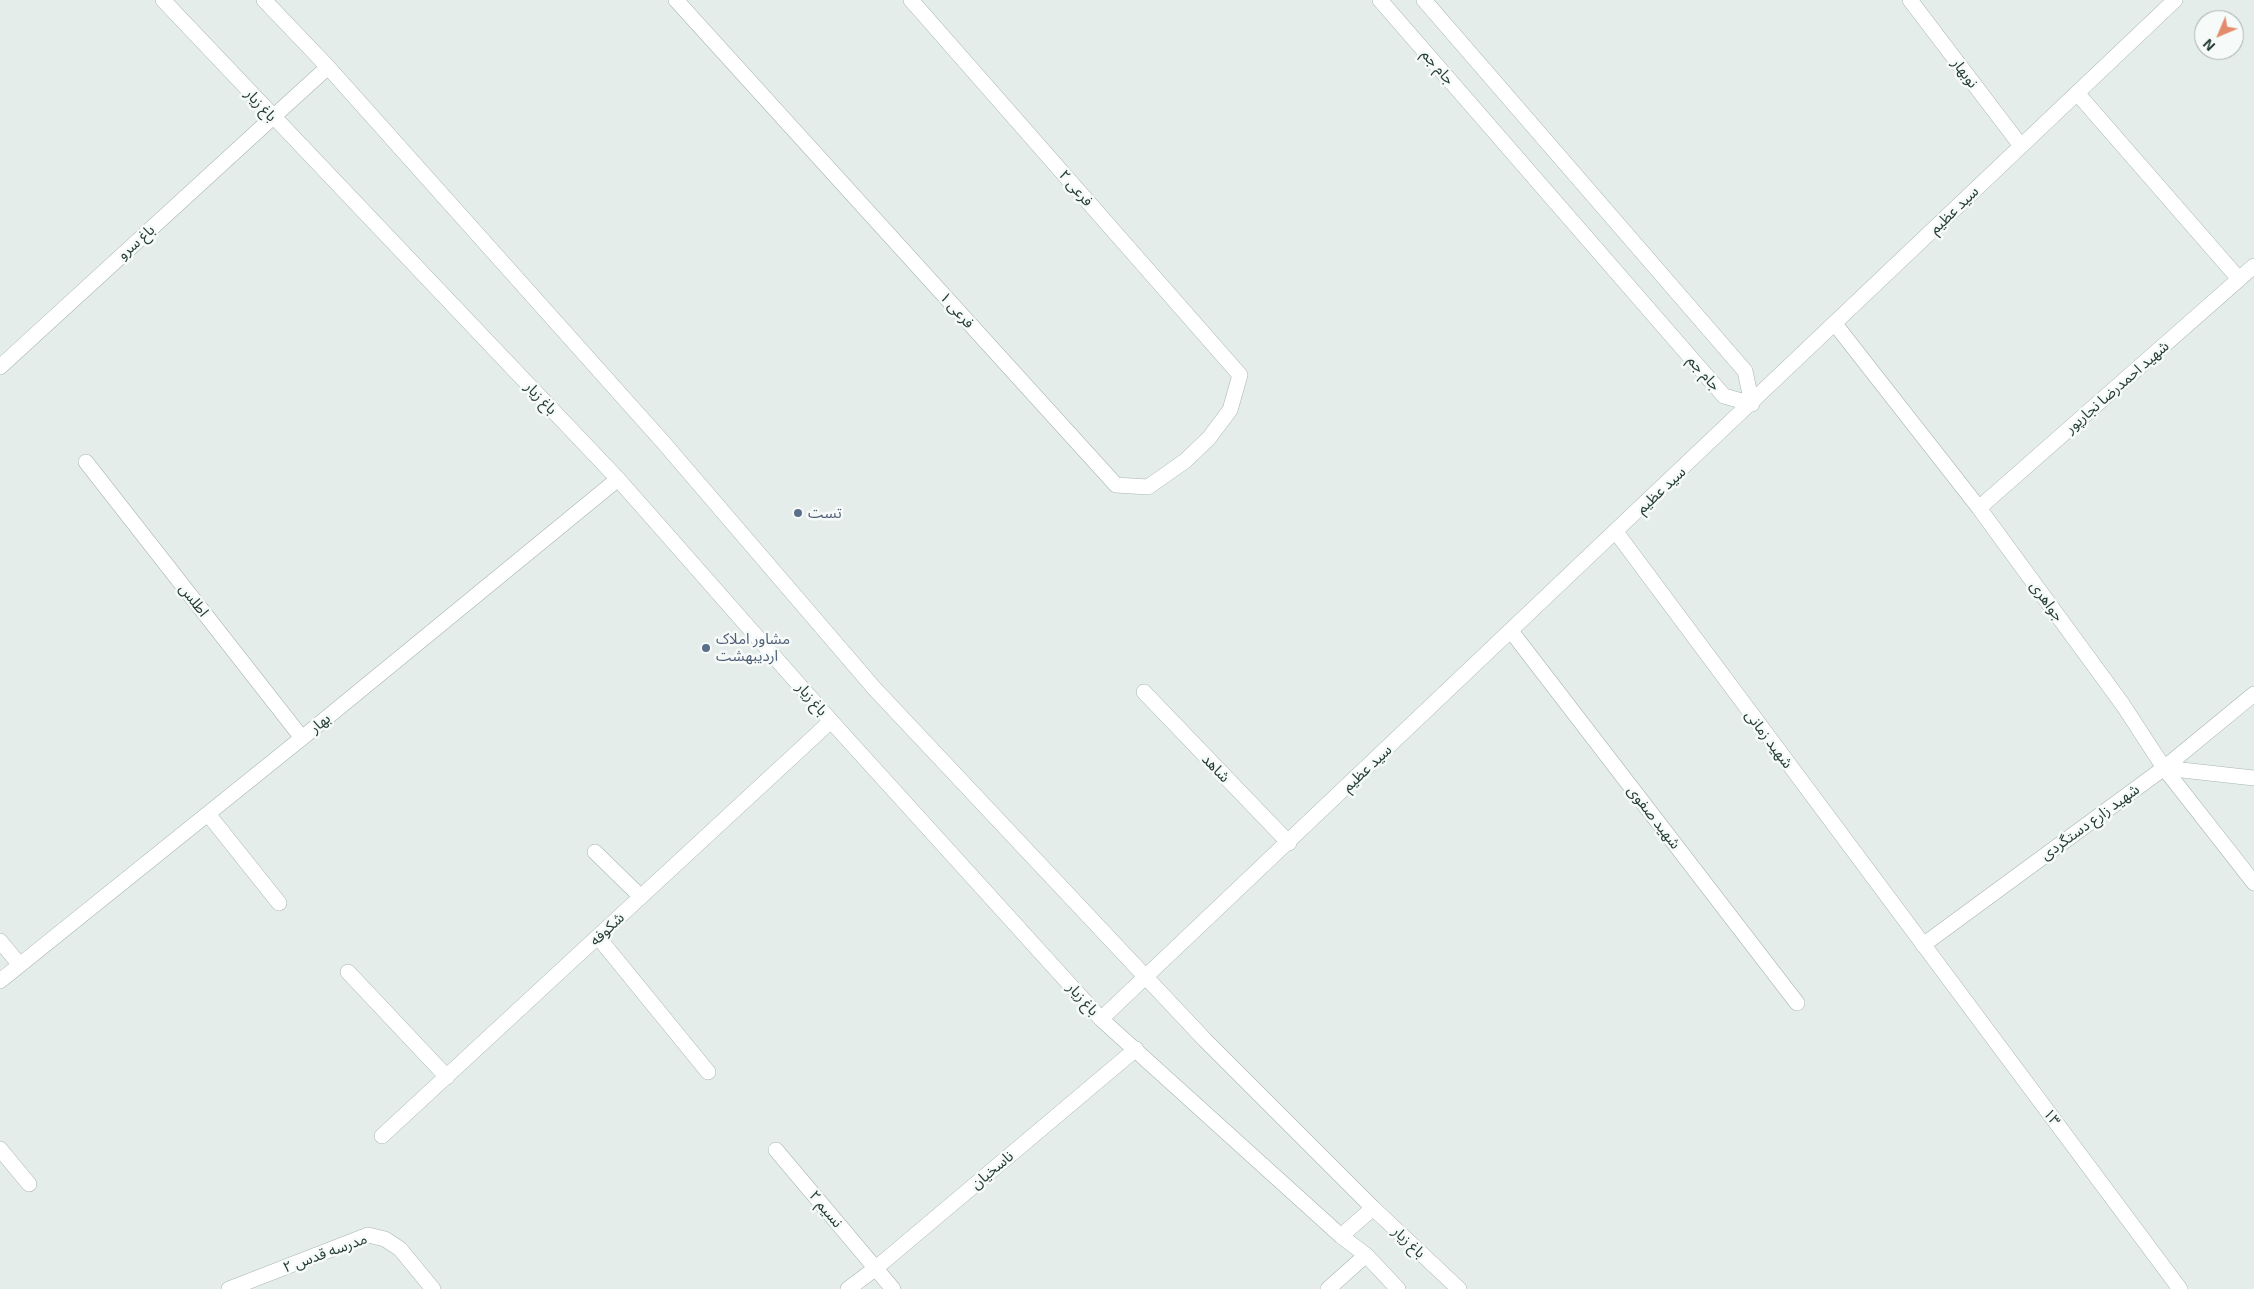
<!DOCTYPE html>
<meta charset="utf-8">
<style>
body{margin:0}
#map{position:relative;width:2254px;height:1289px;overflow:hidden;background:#e5edea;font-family:"Exo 2",sans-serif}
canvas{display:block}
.north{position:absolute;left:2194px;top:10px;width:50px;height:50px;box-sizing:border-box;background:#f6faf8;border:1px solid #a3aeab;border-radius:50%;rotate:225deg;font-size:14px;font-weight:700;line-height:20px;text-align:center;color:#263d37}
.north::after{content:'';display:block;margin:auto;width:18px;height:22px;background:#e38b6d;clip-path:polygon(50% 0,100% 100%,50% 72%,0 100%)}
</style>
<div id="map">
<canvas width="2254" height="1289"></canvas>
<div class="north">N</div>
</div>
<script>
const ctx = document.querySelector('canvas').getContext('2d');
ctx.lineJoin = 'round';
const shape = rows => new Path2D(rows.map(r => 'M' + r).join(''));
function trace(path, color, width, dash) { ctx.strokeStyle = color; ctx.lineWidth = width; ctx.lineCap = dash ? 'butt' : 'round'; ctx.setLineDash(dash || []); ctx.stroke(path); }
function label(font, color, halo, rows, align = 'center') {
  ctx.font = font + ' "Exo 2","Noto Sans Arabic",sans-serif'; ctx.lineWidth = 5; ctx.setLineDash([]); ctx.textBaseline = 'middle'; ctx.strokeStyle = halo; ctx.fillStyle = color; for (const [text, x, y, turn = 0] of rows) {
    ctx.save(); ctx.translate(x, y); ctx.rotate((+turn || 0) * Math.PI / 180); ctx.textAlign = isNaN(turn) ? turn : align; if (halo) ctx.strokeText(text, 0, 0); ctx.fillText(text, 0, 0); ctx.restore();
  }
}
const minor = shape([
 [676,0,1116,485,1148,487,1185,461,1209,438,1230,410,1240,375,911,0],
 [1380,0,1724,396,1752,404,1745,371,1424,0],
 [1910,0,2021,146],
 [2077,93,2239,279],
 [1835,324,1979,508,2123,705,2164,768,2254,883],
 [0,367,273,117],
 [86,462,302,738],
 [1979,508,2254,266],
 [1616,532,2180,1289],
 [1511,631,1797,1003],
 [1144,692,1289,843],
 [2164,768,2254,778],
 [208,814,279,903],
 [595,852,641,897],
 [598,937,708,1072],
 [0,941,20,965],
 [1923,945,2164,768,2254,694],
 [348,972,447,1077],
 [0,981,302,738,618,479],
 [382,1136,831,721],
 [0,1149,29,1184],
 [776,1150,893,1289],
 [229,1289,368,1235,385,1239,400,1249,433,1289],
 [848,1289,876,1268,1136,1049],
 [1328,1289,1366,1255]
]);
const tertiary = shape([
 [163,0,618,479,831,721,1101,1019,1341,1236,1366,1255,1398,1289],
 [264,0,328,67,663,442,874,688,1205,1040,1373,1208,1459,1289],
 [273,117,328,67],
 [1101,1019,2175,0],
 [1341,1236,1373,1208]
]);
trace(minor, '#a8b5b1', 16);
trace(tertiary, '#a8b5b1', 16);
trace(minor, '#fff', 15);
trace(tertiary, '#fff', 15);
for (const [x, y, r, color] of [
 [798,513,5,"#5c6f8a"],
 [706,648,5,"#5c6f8a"]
]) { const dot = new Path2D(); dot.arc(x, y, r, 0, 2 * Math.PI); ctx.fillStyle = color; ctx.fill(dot); trace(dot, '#f6faf8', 2); }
label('15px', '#263d37', '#f6faf8', [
 ["جام جم",1438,67,49],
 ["نوبهار",1965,73,53],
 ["باغ زیار",261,105,47],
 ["فرعی ۲",1076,188,49],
 ["سید عظیم",1954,210,-44],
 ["باغ سرو",136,242,-42],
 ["فرعی ۱",957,310,48],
 ["جام جم",1704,373,49],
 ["شهید احمدرضا نجارپور",2117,387,-41],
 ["باغ زیار",541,398,46],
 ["سید عظیم",1661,490,-43],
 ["اطلس",194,600,52],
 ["جواهری",2047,601,54],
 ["باغ زیار",812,699,49],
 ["بهار",320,723,-39],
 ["شهید زمانی",1769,739,53],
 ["شاهد",1216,768,46],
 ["سید عظیم",1367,768,-43],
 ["شهید صفوی",1654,817,52],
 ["شهید زارع دستگردی",2090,822,-36],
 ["شکوفه",607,929,-43],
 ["باغ زیار",1083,999,48],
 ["۱۳",2052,1117,53],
 ["ناسخیان",992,1170,-40],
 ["نسیم ۲",826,1209,50],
 ["باغ زیار",1409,1242,43],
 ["مدرسه قدس ۲",325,1253,-20]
]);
label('15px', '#4e5e75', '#f6faf8', [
 ["تست",808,513],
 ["مشاور املاک",716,639],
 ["اردیبهشت",716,656]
], 'left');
</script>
